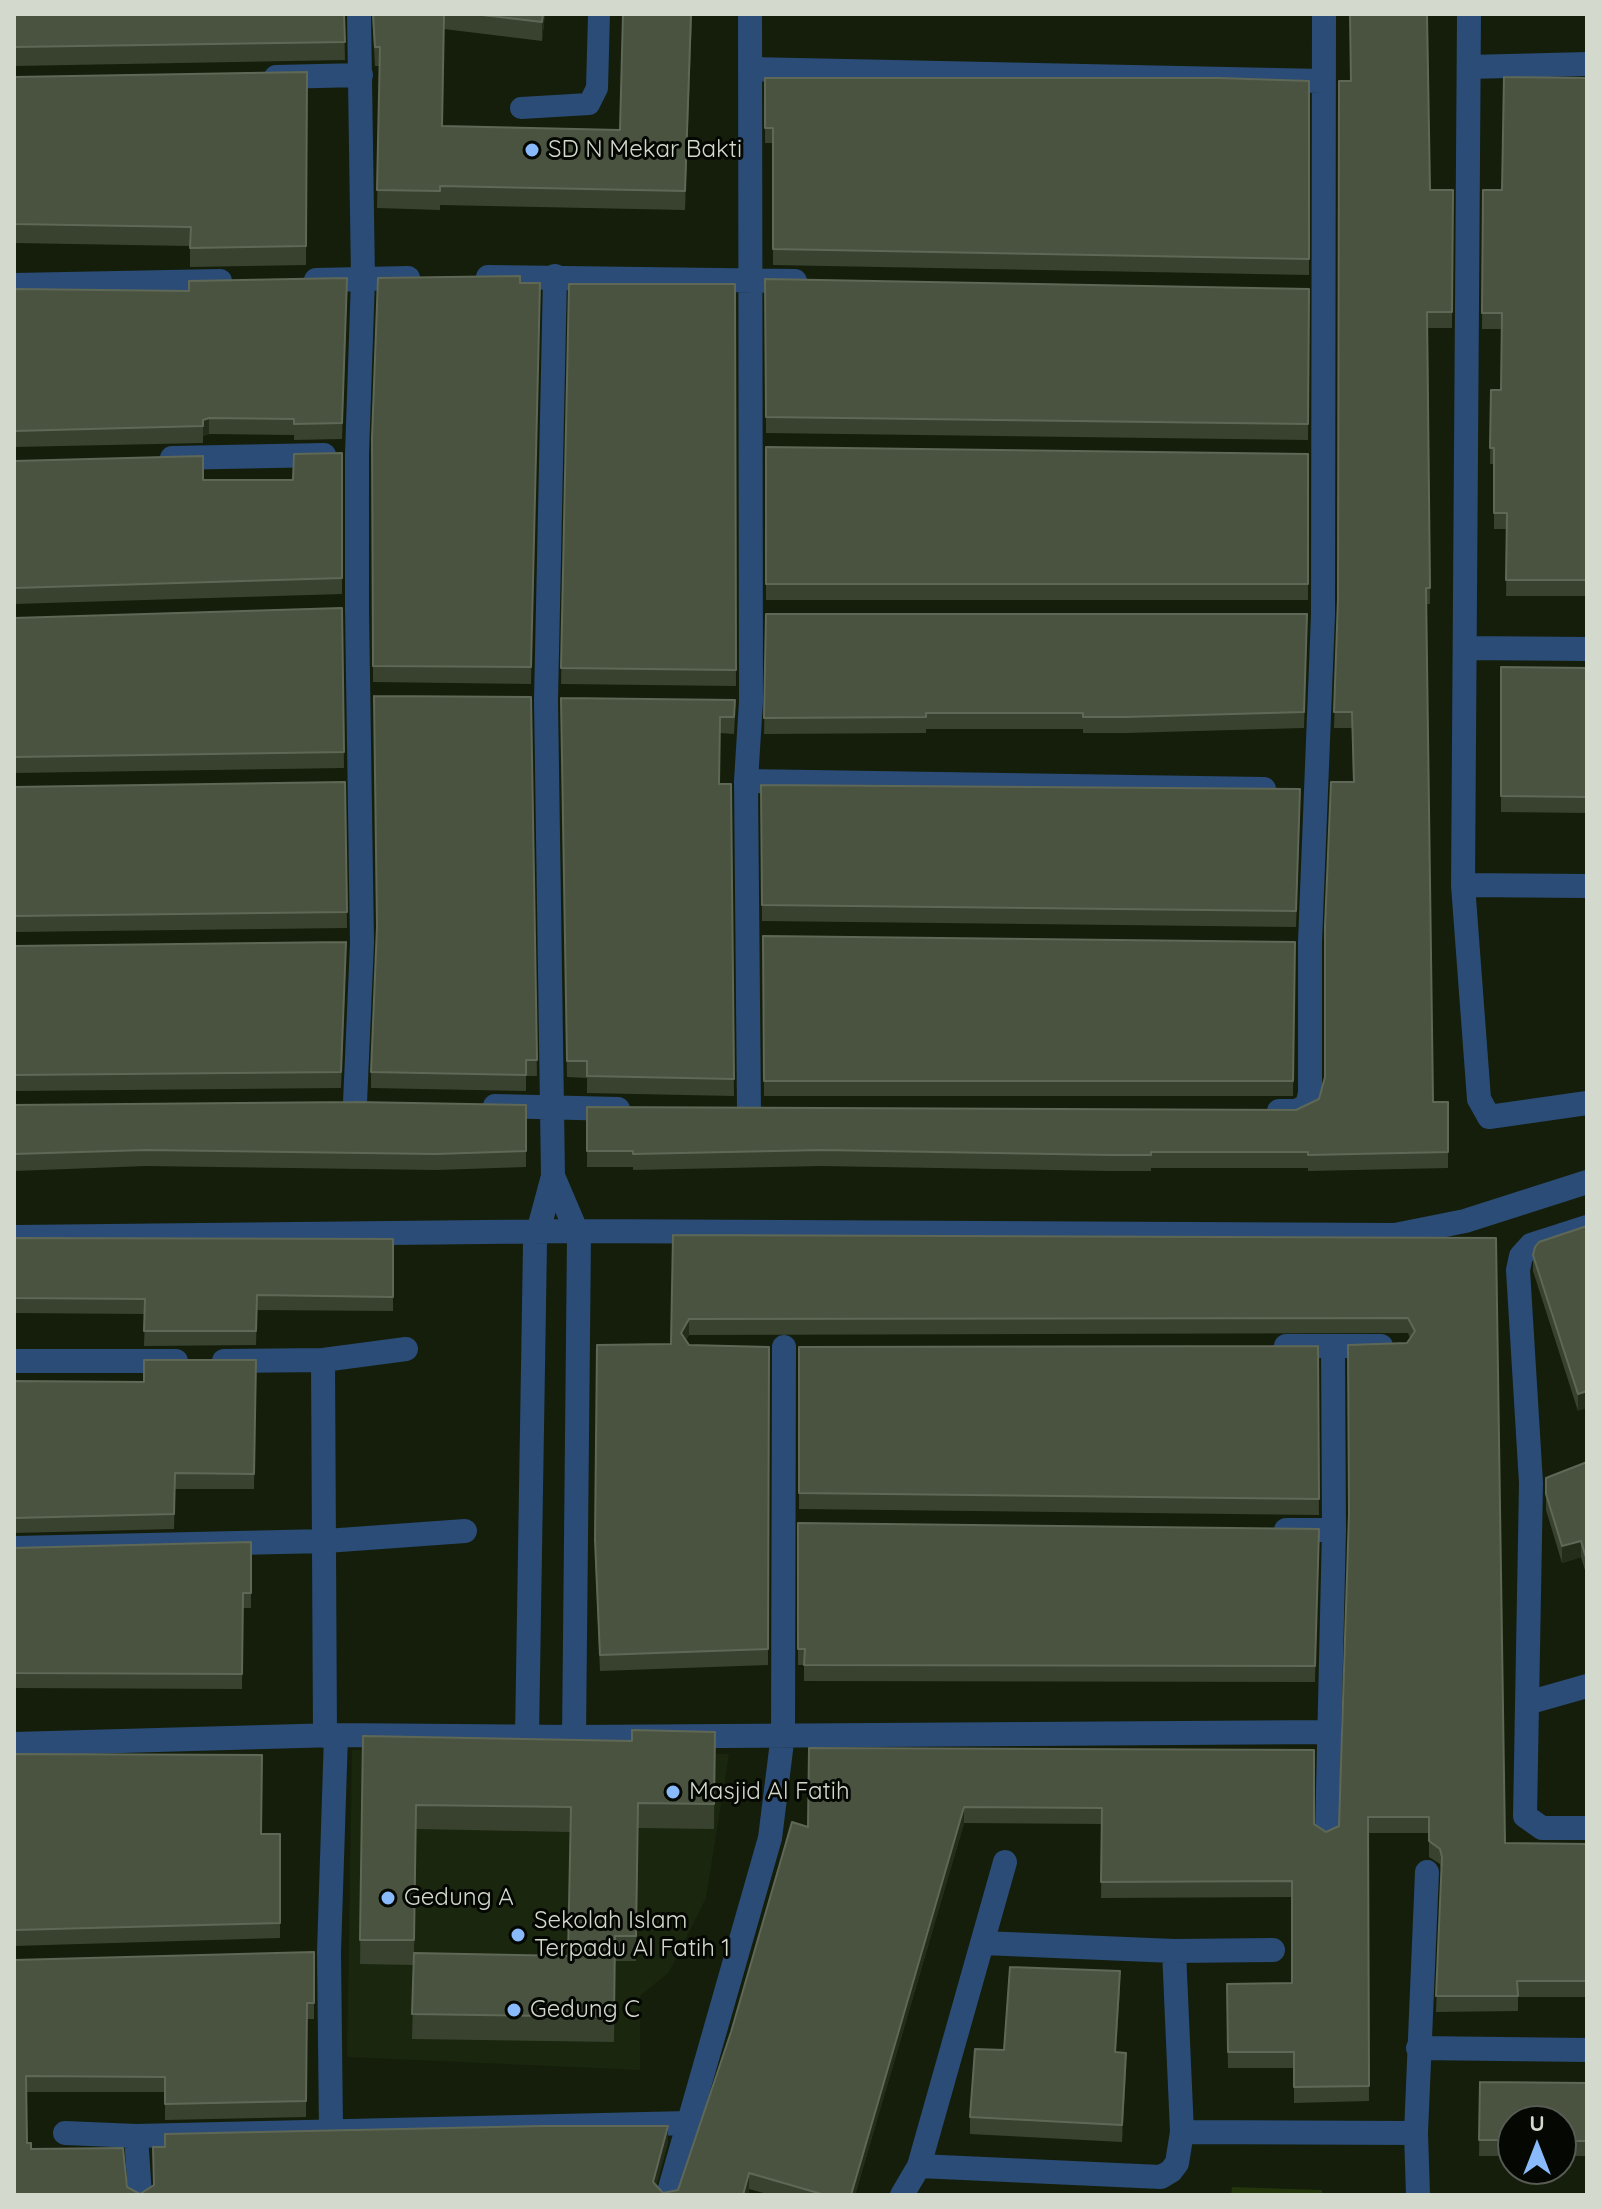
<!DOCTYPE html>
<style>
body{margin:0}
#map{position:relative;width:1601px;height:2209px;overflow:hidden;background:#151e0b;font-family:Quicksand,sans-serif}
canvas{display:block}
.frame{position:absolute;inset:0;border:16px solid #d3d9cd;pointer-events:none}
.north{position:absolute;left:1497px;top:2105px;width:80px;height:80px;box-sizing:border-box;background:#040702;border:2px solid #575b53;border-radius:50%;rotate:0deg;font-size:22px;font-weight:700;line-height:32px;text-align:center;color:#d3d9cd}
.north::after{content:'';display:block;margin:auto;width:28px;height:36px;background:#88bafc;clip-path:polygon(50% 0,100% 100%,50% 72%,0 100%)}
</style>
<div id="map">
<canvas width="1601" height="2209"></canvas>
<div class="frame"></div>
<div class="north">U</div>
</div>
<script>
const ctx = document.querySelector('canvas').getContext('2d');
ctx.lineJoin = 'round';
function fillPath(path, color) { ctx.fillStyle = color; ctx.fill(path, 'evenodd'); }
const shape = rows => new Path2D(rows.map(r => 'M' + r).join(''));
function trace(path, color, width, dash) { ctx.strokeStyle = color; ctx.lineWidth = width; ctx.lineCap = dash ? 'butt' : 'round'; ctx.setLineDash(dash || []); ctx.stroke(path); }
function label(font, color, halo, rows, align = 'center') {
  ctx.font = font + ' Quicksand,sans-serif'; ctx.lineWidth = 6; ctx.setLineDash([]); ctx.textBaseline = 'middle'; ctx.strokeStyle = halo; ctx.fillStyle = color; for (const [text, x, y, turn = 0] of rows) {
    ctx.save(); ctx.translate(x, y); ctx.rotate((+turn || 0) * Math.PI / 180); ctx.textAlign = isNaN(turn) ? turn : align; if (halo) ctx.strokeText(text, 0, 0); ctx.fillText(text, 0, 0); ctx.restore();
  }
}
fillPath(shape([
 [352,1750,729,1754,706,1898,669,1972,640,1996,640,2070,347,2057]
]), '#1a260d');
fillPath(shape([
 [1232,2187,1322,2190,1322,2195,1231,2195]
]), '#23360b');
trace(shape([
 [521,108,589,104,597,88,599,14]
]), '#2a4c76', 22);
trace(shape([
 [1469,14,1463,885,1479,1099,1489,1117,1587,1103],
 [1469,67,1587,64],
 [750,69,1323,81],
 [276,77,361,75],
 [488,277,795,281],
 [316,280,408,278],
 [14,285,220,281],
 [172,458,324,455],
 [1466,648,1587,649],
 [746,781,1264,789],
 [1463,885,1587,886],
 [355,1103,362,943,357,609,357,454,363,279,359,14],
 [495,1106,618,1109],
 [749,1111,746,781,751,701,750,14],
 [1279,1111,1296,1111,1307,1106,1310,1093,1310,942,1323,615,1324,14],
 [553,1176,546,700,555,276],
 [1587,1227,1531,1245,1521,1256,1518,1270,1531,1483,1525,1816,1542,1828,1587,1828],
 [14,1237,578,1231,1395,1235,1465,1221,1587,1182],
 [1286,1346,1381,1346],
 [323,1360,325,1736],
 [14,1361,176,1361],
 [224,1361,323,1360,406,1349],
 [1286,1530,1334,1530],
 [14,1548,326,1541,465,1531],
 [1527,1703,1587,1686],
 [527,1737,535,1243,553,1176,579,1237,574,1737],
 [14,1744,336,1735,574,1737,1328,1732],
 [1327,1833,1334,1530,1333,1346],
 [983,1943,1174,1951,1273,1950],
 [1418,2048,1587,2050],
 [331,2130,329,1952,336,1735],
 [1182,2132,1416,2133],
 [65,2133,136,2136,687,2123],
 [136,2136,140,2195],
 [919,2166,1161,2177,1171,2171,1177,2163,1182,2132,1174,1951],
 [668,2195,770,1838,783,1734,784,1347],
 [902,2195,919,2166,1005,1862],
 [1418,2195,1416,2133,1427,1872]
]), '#2a4c76', 24);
fillPath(shape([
 [14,14,344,14,345,60,14,66],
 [372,14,545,14,542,41,444,29,442,126,620,130,623,14,692,14,685,210,440,205,440,210,377,208,380,66,375,66],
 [307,72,306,265,190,267,190,246,14,243,14,77],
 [765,78,1309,81,1309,275,773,265,773,143,765,143],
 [1587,78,1587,596,1506,596,1507,529,1494,529,1494,464,1490,464,1491,390,1501,390,1502,329,1482,329,1483,190,1502,190],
 [1351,81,1430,190,1453,190,1452,328,1428,328,1430,604,1426,604,1433,1102,1448,1102,1448,1168,1308,1171,1308,1168,1151,1168,1151,1171,1111,1171,822,1166,633,1170,633,1167,587,1167,587,1107,1296,1110,1319,1099,1325,1077,1353,782,1352,728,1334,728,1338,599],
 [765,279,1309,289,1308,440,766,433],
 [520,283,540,283,531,684,373,682,372,438],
 [569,284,735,284,736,686,561,684],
 [14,289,347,294,342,439,294,440,294,435,209,434,203,436,203,443,14,447],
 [766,447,1308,454,1308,600,766,600],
 [342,453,342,594,14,604,14,461,203,480,293,480],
 [342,608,344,768,14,773,14,618],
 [766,614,1307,630,1304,728,1126,733,1083,733,1083,729,926,729,926,733,764,734],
 [1501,667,1587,668,1587,813,1501,812],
 [531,697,537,1076,526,1076,526,1091,371,1088,371,1072],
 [561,698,735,716,734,734,720,733,719,784,731,784,734,1096,587,1093,587,1078,567,1077],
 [345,782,347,928,14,932,14,787],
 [761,785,1300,805,1296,927,762,921],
 [763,936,1295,942,1293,1096,764,1096],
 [14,946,346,958,341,1088,14,1091],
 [14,1105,526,1105,526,1167,436,1170,146,1166,14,1171],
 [1587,1226,1578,1411,1533,1271,1533,1255],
 [673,1235,1496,1238,1505,1843,1587,1844,1587,1997,1518,1997,1518,2011,1436,2012,1441,1870,1440,1864,1429,1857,1429,1833,1368,1833,1369,2101,1294,2103,1294,2068,1228,2068,1227,1999,1292,1983,1292,1897,1101,1898,1102,1824,964,1823,855,2195,771,2195,749,2189,748,2195,14,2195,14,1960,314,1952,314,2019,307,2019,306,2117,165,2120,165,2092,27,2092,27,2143,31,2149,127,2187,140,2194,668,2142,656,2186,663,2193,678,2190,808,1827,809,1748,1314,1824,1326,1832,1339,1826,1407,1343,1410,1338,1408,1333,689,1335,686,1340,689,1345,769,1347,768,1665,600,1671,595,1556,597,1345,671,1344],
 [14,1238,393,1239,393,1311,257,1310,256,1345,144,1346,145,1314,14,1313],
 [1318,1346,1319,1515,799,1509,799,1347],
 [256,1360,254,1489,175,1489,174,1529,14,1533,14,1381,144,1382],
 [1587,1462,1587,1577,1581,1557,1562,1563,1546,1510,1546,1478],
 [798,1523,1319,1529,1315,1682,804,1681,804,1665,798,1665],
 [251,1542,251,1608,243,1608,242,1689,14,1688,14,1548],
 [715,1732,714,1829,638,1828,636,1961,615,1961,614,2042,412,2039,414,1965,360,1964,363,1736,632,1741],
 [416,1829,570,1832,568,1956,414,1953],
 [14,1754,261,1834,280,1834,280,1938,14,1946],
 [1120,1988,1116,2052,1126,2069,1122,2142,970,2134,970,2117],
 [1480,2082,1587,2083,1587,2156,1561,2156,1561,2121,1513,2121,1513,2156,1479,2156]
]), '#39422f');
fillPath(shape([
 [543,14,545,14,542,41,542,22],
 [691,14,692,14,685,210,685,191],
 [209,418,209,434,203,436,203,420],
 [689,1319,689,1335,681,1349,681,1333],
 [1587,1391,1587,1408,1578,1411,1578,1394],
 [1581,1541,1581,1557,1562,1563,1562,1546],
 [964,1807,964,1823,855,2195,851,2195],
 [1120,1971,1120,1988,1115,2068,1115,2052],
 [1126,2053,1126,2069,1122,2142,1122,2125],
 [668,2126,668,2142,654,2195,653,2182],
 [749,2173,749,2189,748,2195,743,2195]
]), '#232d19');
const building = shape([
 [14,14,344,14,345,42,14,47,14,14],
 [373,14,444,14,442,126,620,130,623,14,691,14,685,191,440,186,440,191,377,190,380,47,375,47,373,14],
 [474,14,543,14,542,22,474,14],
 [1350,14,1427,14,1430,190,1453,190,1452,312,1427,312,1430,588,1426,588,1433,1102,1448,1102,1448,1152,1308,1155,1308,1152,1151,1152,1151,1155,1111,1155,822,1150,633,1154,633,1151,587,1151,587,1107,1296,1110,1319,1099,1325,1077,1325,926,1331,782,1354,782,1352,712,1334,712,1338,599,1339,81,1351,81,1350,14],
 [307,72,306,246,190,248,191,227,14,224,14,77,307,72],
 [1504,77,1587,78,1587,580,1506,580,1507,513,1494,513,1494,448,1490,448,1491,390,1501,390,1502,313,1482,313,1483,190,1502,190,1504,77],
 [765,78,1219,78,1309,81,1309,259,773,249,773,128,765,128,765,78],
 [520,276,520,283,540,283,531,667,373,666,372,438,378,278,520,276],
 [347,278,342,423,294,424,294,419,209,418,203,420,203,426,14,431,14,289,189,291,189,281,347,278],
 [765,279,1309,289,1308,424,766,417,765,279],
 [569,284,735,284,736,670,561,668,569,284],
 [766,447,1308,454,1308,584,766,584,766,447],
 [342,453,342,578,14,588,14,461,203,456,203,480,293,480,294,454,342,453],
 [342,608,344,752,14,757,14,618,342,608],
 [766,614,1307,614,1304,712,1126,717,1083,717,1083,713,926,713,926,717,764,718,766,614],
 [1501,667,1587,668,1587,797,1501,796,1501,667],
 [374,696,531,697,537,1060,526,1060,526,1075,371,1072,377,927,374,696],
 [561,698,735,700,734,717,720,717,719,784,731,784,734,1079,587,1076,587,1061,567,1061,561,698],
 [345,782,347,912,14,916,14,787,345,782],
 [761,785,1300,789,1296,911,762,905,761,785],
 [763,936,1295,942,1293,1081,764,1081,763,936],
 [346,942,341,1072,14,1075,14,946,346,942],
 [355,1102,526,1105,526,1151,436,1154,146,1150,14,1154,14,1105,355,1102],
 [1587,1226,1587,1391,1578,1394,1533,1255,1535,1247,1539,1242,1587,1226],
 [673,1235,1496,1238,1505,1843,1587,1844,1587,1981,1517,1981,1518,1996,1436,1996,1442,1857,1440,1849,1429,1841,1429,1817,1368,1817,1369,2086,1294,2087,1294,2052,1228,2052,1227,1984,1292,1983,1292,1881,1101,1882,1102,1808,964,1807,851,2195,825,2195,749,2173,743,2195,14,2195,14,1960,314,1952,314,2003,307,2003,306,2101,165,2104,165,2077,26,2076,27,2143,31,2143,31,2149,123,2148,127,2187,140,2194,154,2185,153,2147,165,2147,165,2134,542,2126,668,2126,653,2182,663,2193,678,2190,731,2032,792,1822,808,1827,809,1748,1314,1750,1314,1824,1326,1832,1339,1826,1349,1514,1348,1345,1407,1343,1415,1331,1408,1318,689,1319,681,1333,689,1345,769,1347,768,1649,600,1655,595,1540,597,1345,671,1344,673,1235],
 [14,1238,393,1239,393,1297,257,1295,256,1331,144,1331,145,1299,14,1298,14,1238],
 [1318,1346,1319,1499,799,1493,799,1347,1318,1346],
 [144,1360,256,1360,254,1474,175,1473,174,1514,14,1518,14,1381,144,1382,144,1360],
 [1587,1462,1587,1561,1581,1541,1562,1546,1546,1494,1546,1478,1587,1462],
 [798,1523,1319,1529,1315,1666,804,1665,805,1649,798,1649,798,1523],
 [251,1542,251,1593,243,1593,242,1674,14,1673,14,1548,251,1542],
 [632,1730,715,1732,714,1804,638,1803,636,1936,615,1936,614,2017,412,2014,414,1953,568,1956,571,1807,416,1805,414,1940,360,1940,363,1736,632,1741,632,1730],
 [14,1754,262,1755,261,1834,280,1834,280,1923,14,1930,14,1754],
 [1010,1967,1120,1971,1115,2052,1126,2053,1122,2125,970,2117,975,2049,1004,2050,1010,1967],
 [1480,2082,1587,2083,1587,2141,1561,2141,1561,2121,1513,2121,1513,2140,1479,2140,1480,2082]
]);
fillPath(building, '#495340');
trace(building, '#5f6856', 2);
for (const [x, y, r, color] of [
 [532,150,8,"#88bafc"],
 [673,1792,8,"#88bafc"],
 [388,1898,8,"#88bafc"],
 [518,1935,8,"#88bafc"],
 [514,2010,8,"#88bafc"]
]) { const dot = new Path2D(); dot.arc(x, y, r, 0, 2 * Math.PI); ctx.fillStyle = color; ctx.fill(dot); trace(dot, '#040702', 3); }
label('24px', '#d3d9cd', '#040702', [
 ["SD N Mekar Bakti",548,150],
 ["Masjid Al Fatih",689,1792],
 ["Gedung A",404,1898],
 ["Sekolah Islam",534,1921],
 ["Terpadu Al Fatih 1",534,1949],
 ["Gedung C",530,2010]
], 'left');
</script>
